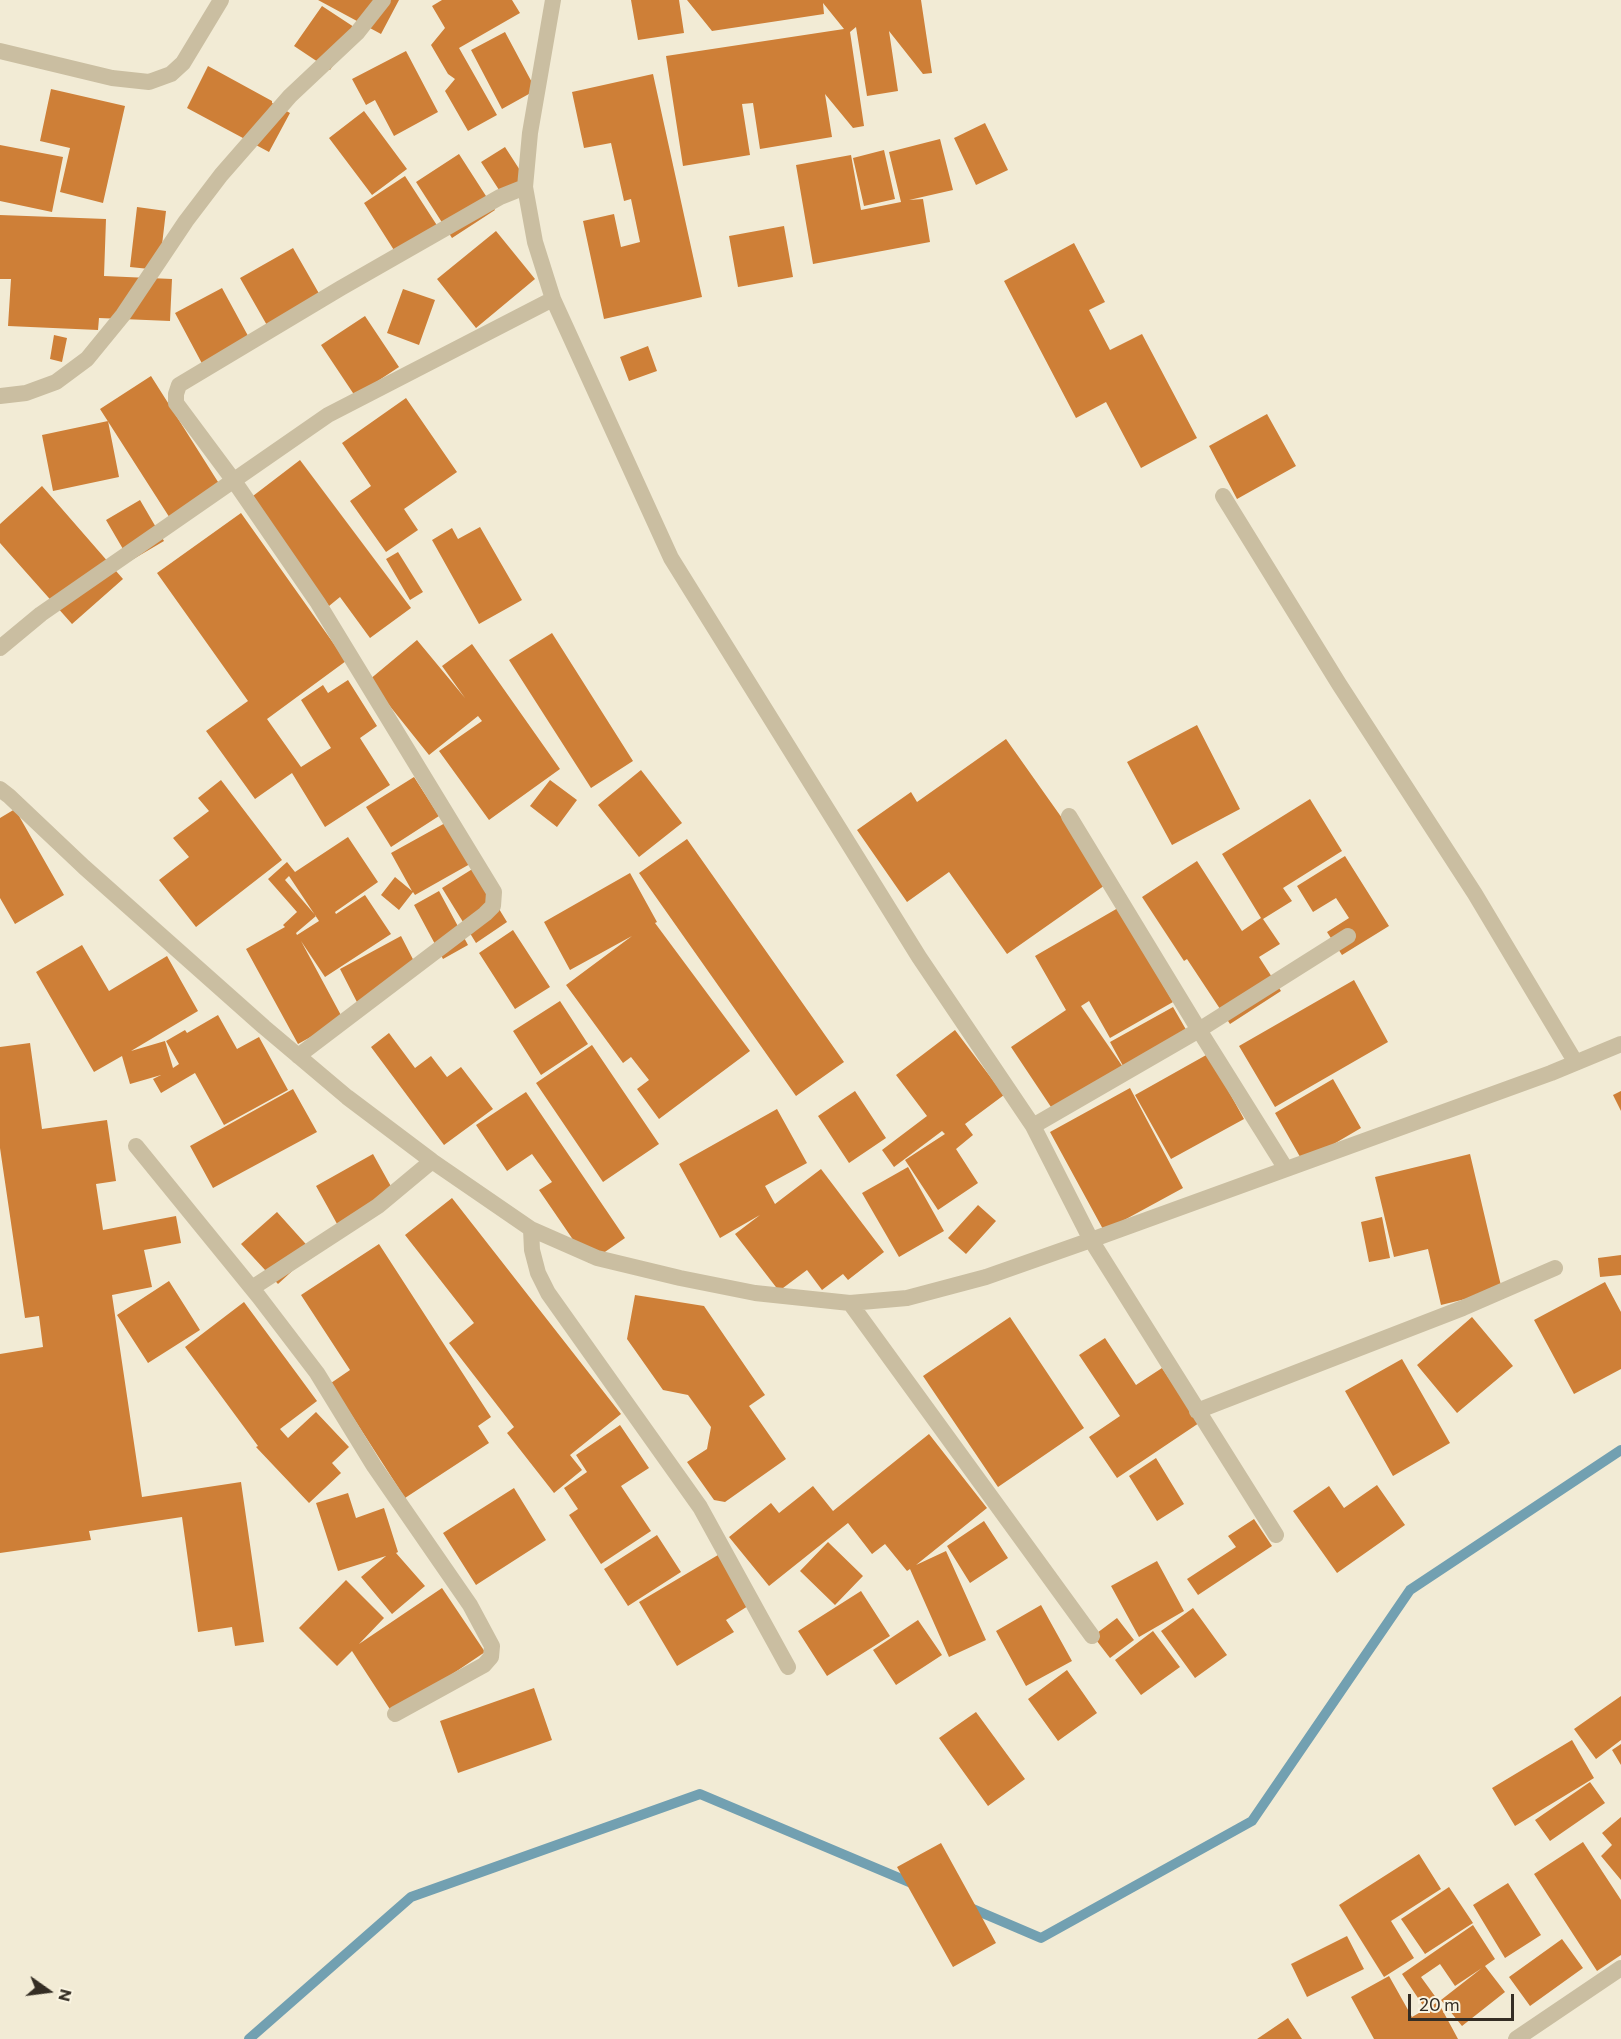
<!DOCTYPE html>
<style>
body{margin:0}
#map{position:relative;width:1621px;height:2039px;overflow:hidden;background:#f2ebd5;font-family:Commissioner,sans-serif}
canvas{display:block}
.north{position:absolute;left:18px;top:1961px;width:60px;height:60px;-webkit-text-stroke:4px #faf4e1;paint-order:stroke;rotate:104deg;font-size:16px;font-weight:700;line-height:24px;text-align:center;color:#342d24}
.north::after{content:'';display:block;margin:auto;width:21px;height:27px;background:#342d24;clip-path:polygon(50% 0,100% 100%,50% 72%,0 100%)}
.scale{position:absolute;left:1408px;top:1994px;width:106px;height:27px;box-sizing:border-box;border:3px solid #342d24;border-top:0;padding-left:8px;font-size:18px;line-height:21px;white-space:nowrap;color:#342d24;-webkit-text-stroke:4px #faf4e1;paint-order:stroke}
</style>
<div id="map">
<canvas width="1621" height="2039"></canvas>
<div class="north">N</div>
<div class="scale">20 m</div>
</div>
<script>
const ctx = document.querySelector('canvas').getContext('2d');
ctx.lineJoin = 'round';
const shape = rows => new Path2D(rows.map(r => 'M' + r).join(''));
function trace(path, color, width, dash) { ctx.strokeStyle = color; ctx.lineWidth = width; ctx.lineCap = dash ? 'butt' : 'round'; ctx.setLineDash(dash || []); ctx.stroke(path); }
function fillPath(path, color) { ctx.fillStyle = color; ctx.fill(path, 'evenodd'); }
trace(shape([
 [966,1906,1041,1938,1252,1821,1410,1590,1621,1450],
 [249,2039,411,1897,700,1794,916,1885]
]), '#72a0b1', 10);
fillPath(shape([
 [318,0,399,0,381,34],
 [442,0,512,0,520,13,459,48,497,115,468,131,445,91,455,79,448,74,431,45,445,28,432,6],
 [631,0,679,0,684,33,638,40],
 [687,0,921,0,932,73,923,74,889,31,898,91,867,96,856,27,850,32,864,126,853,128,825,94,832,137,760,149,753,103,742,104,750,155,683,166,666,56,844,29,823,3,824,14,712,31],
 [322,6,357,29,330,70,294,46],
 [505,32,536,90,502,109,471,50],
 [406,51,438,112,394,136,375,100,366,105,352,79],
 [208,66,272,101,272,103,290,113,269,152,187,108],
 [653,74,702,297,604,319,583,221,614,214,621,247,640,242,631,199,624,201,611,143,584,148,572,92],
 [51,89,125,106,103,203,60,192,70,148,40,141],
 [364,111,407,169,372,195,329,138],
 [985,123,1008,170,976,185,954,138],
 [940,139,953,190,909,200,923,199,930,242,813,264,796,165,851,155,861,210,901,202,889,152],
 [0,145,63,157,52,212,0,201],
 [505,147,525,178,501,193,481,162],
 [884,150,895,199,864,206,853,158],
 [459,154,495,210,452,238,416,182],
 [405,176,440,230,399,258,364,203],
 [137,207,166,211,159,270,130,267],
 [0,215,106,219,104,276,172,279,170,321,99,318,98,330,8,326,11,279,0,279],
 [784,226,793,277,738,287,729,236],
 [496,231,535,279,476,328,437,279],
 [1074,243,1105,302,1089,310,1110,350,1142,334,1197,438,1141,468,1106,402,1076,418,1004,281],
 [293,248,325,304,272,334,240,278],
 [222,288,253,345,206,371,175,313],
 [403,289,435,300,419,345,387,333],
 [365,316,399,367,355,396,321,345],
 [54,335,67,338,62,362,50,359],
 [648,346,657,371,629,381,620,357],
 [151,376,225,493,175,526,100,409],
 [406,398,457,472,404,509,418,530,386,552,350,501,371,486,342,443],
 [1267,414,1296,466,1237,499,1209,446],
 [108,421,119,477,53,491,42,435],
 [300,460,411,608,370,638,340,597,329,606,249,499],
 [42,486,123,579,72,624,0,543,0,524],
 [140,500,164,541,130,561,106,520],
 [241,513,346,661,267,719,301,767,331,748,301,700,323,685,328,693,348,680,377,726,360,738,390,785,325,827,292,773,255,799,206,731,248,701,157,573],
 [480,527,522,600,479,624,432,540,452,528,458,539],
 [398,552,423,592,410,600,386,559],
 [552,633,633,761,591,788,509,660],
 [417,640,465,698,442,666,472,644,560,769,489,820,439,751,482,721,478,716,429,755,369,680],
 [1197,725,1240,809,1172,845,1127,762],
 [1006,739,1108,883,1007,954,949,872,907,902,857,830,911,792,917,802],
 [641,770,682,823,639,857,598,805],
 [414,777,439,816,391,847,366,807],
 [221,780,282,860,196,927,159,880,189,857,173,838,209,811,198,798],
 [550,780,577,800,557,827,530,806],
 [1310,799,1342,851,1283,888,1292,901,1263,919,1280,944,1259,957,1281,991,1230,1024,1187,959,1184,961,1142,897,1197,861,1242,931,1261,918,1222,854],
 [15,809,64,895,15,924,0,898,0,818],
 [447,822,470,864,415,895,413,892,399,910,381,895,395,877,412,891,391,853],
 [348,837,378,882,335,912,336,914,365,895,391,934,325,977,301,941,343,1019,298,1044,246,949,285,927,283,925,297,912,268,879,287,862,295,872],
 [289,876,319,921,297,935,296,933,316,916,285,880],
 [687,839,844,1062,796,1096,639,873],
 [1345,856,1389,926,1342,955,1327,932,1349,918,1336,898,1313,912,1297,886],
 [474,868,507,922,476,943,442,888],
 [630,873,657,922,655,923,750,1051,659,1119,637,1089,649,1080,631,1057,623,1063,566,985,632,936,570,970,544,922],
 [439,891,468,945,443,959,414,905],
 [1118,908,1173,1002,1110,1038,1089,1001,1081,1006,1125,1070,1057,1116,1011,1047,1066,1010,1035,956],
 [513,930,550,987,515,1009,479,953],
 [401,936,418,969,360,1008,340,969],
 [82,945,109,991,167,956,198,1011,131,1051,165,1041,173,1068,179,1064,166,1041,185,1030,187,1033,218,1015,237,1049,259,1037,288,1090,224,1125,195,1073,161,1093,153,1079,161,1075,130,1084,122,1056,94,1072,36,972],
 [1354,980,1388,1042,1275,1107,1239,1046],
 [560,1001,588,1044,541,1075,513,1031],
 [1173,1007,1192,1040,1128,1075,1110,1042],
 [955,1030,1004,1095,965,1124,973,1135,956,1149,978,1183,938,1210,905,1160,945,1134,942,1131,894,1167,882,1150,927,1116,896,1075],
 [389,1033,415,1068,431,1056,447,1077,461,1067,493,1109,444,1145,371,1047],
 [30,1043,42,1129,107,1120,116,1181,96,1184,103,1230,176,1216,181,1243,144,1250,152,1287,112,1295,142,1497,241,1482,264,1642,235,1646,232,1627,198,1632,182,1517,89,1531,91,1540,0,1553,0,1354,43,1347,39,1316,25,1318,0,1148,0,1047],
 [592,1045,659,1144,603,1182,536,1083],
 [1208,1054,1244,1119,1171,1159,1135,1095],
 [1333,1079,1361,1128,1303,1162,1275,1113],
 [1130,1088,1183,1188,1104,1231,1050,1132],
 [293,1089,317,1132,213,1188,190,1146],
 [855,1091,886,1138,849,1163,818,1116],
 [1621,1091,1621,1111,1613,1095],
 [526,1092,625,1238,589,1263,539,1190,552,1182,532,1154,507,1171,476,1125],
 [777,1109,807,1163,765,1186,775,1204,821,1169,884,1252,848,1280,843,1274,822,1290,807,1270,779,1291,735,1234,760,1215,720,1238,679,1164],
 [373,1154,398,1199,341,1231,316,1186],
 [1470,1154,1502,1290,1441,1305,1428,1249,1394,1257,1375,1177],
 [908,1167,944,1231,899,1257,862,1193],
 [452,1198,621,1414,570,1455,582,1470,554,1493,507,1433,514,1427,449,1343,474,1323,405,1235],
 [978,1205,996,1221,966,1254,948,1238],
 [277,1212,313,1252,278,1284,241,1244],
 [1382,1217,1390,1258,1369,1262,1361,1222],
 [379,1244,491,1417,478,1426,489,1443,405,1498,331,1383,350,1370,301,1295],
 [1621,1255,1621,1275,1600,1277,1598,1258],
 [169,1281,200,1330,148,1363,117,1315],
 [1605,1282,1621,1312,1621,1369,1574,1394,1534,1320],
 [635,1295,704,1306,765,1395,749,1406,786,1459,725,1502,714,1500,687,1462,707,1449,711,1427,688,1395,663,1390,627,1339],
 [244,1302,317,1401,280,1429,288,1438,316,1412,349,1447,332,1463,341,1473,309,1503,256,1447,258,1446,185,1347],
 [1010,1317,1084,1428,998,1487,923,1376],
 [1472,1317,1513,1366,1457,1413,1417,1365],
 [1105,1338,1136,1385,1162,1368,1199,1423,1117,1478,1089,1437,1120,1416,1079,1355],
 [1402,1359,1450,1443,1393,1476,1345,1391],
 [620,1425,649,1468,621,1486,651,1531,601,1564,569,1515,578,1509,564,1488,587,1472,576,1455],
 [929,1434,987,1508,916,1565,946,1551,986,1640,949,1657,910,1569,907,1571,885,1544,872,1554,848,1523,769,1586,729,1537,771,1503,779,1513,813,1486,833,1511],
 [1156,1458,1184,1504,1157,1521,1129,1476],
 [1377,1485,1405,1525,1337,1573,1293,1511,1329,1486,1344,1508],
 [514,1488,546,1540,476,1585,443,1533],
 [348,1493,356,1518,384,1508,398,1552,396,1553,425,1586,392,1614,361,1577,386,1556,338,1571,316,1503],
 [1254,1519,1272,1546,1198,1595,1187,1579,1236,1547,1228,1536],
 [984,1521,1008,1558,970,1583,947,1546],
 [657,1535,681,1572,628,1606,604,1569],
 [828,1542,863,1576,835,1605,800,1571],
 [718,1555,748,1606,726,1620,734,1632,677,1666,639,1602],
 [1157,1561,1184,1611,1139,1637,1111,1586],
 [346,1580,384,1618,359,1644,442,1588,485,1652,393,1714,352,1651,337,1666,299,1628],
 [861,1591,890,1636,827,1676,798,1631],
 [1041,1605,1072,1661,1026,1686,996,1631],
 [1193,1608,1227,1655,1195,1678,1161,1631],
 [1117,1618,1134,1640,1110,1658,1093,1636],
 [918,1620,942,1655,896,1685,873,1650],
 [1153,1631,1180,1667,1141,1695,1115,1660],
 [1067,1670,1097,1713,1058,1741,1028,1699],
 [534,1688,552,1740,458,1773,440,1721],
 [1621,1696,1621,1740,1596,1759,1574,1729],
 [976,1712,1025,1779,988,1806,939,1738],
 [1572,1740,1594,1778,1515,1826,1492,1788],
 [1621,1744,1621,1765,1612,1750],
 [1590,1782,1605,1803,1550,1841,1535,1820],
 [1621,1817,1621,1880,1601,1856,1612,1845,1602,1833],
 [1583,1842,1621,1900,1621,1955,1597,1971,1534,1874],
 [941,1843,996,1943,953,1967,897,1867],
 [1419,1854,1441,1889,1391,1921,1414,1958,1384,1977,1339,1905],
 [1508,1883,1541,1935,1505,1958,1473,1905],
 [1449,1887,1473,1923,1425,1954,1401,1919],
 [1473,1925,1495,1959,1485,1966,1505,1992,1462,2026,1441,2000,1482,1968,1455,1986,1440,1964,1421,1977,1437,1999,1424,2007,1402,1974],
 [1347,1936,1364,1969,1307,1997,1291,1964],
 [1562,1939,1583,1968,1530,2006,1509,1977],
 [1389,1976,1412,2017,1438,2002,1458,2039,1374,2039,1351,1997],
 [1288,2018,1302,2039,1257,2039]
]), '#ce7f37');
trace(shape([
 [0,51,112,78,149,82,171,74,183,63,221,0],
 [553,299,535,242,525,187,530,133,553,0],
 [0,396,26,393,56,382,87,359,123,315,186,221,221,175,290,96,357,33,383,0],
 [1223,496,1339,684,1475,894,1576,1063],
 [0,648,41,614,328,415,553,299,671,558,919,957,1033,1126,1091,1240,1276,1535],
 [0,789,9,796,84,867,264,1027,347,1097,432,1161,531,1229,597,1258,680,1278,755,1293,850,1303,907,1298,986,1277,1091,1240,1551,1073,1621,1044],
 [1069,816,1199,1030,1286,1169],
 [298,1056,485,914,493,906,494,892,318,603,234,481,176,403,176,394,179,385,341,288,500,197,525,187],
 [1033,1126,1199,1030,1348,936],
 [136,1146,259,1297,317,1373,374,1466,470,1605,492,1646,491,1657,484,1665,395,1714],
 [531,1229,532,1250,538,1273,548,1293,700,1507,788,1667],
 [252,1288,378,1206,432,1161],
 [850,1303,1092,1636],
 [1197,1411,1463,1308,1555,1268],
 [1516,2039,1621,1968]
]), '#cabea1', 16);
</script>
